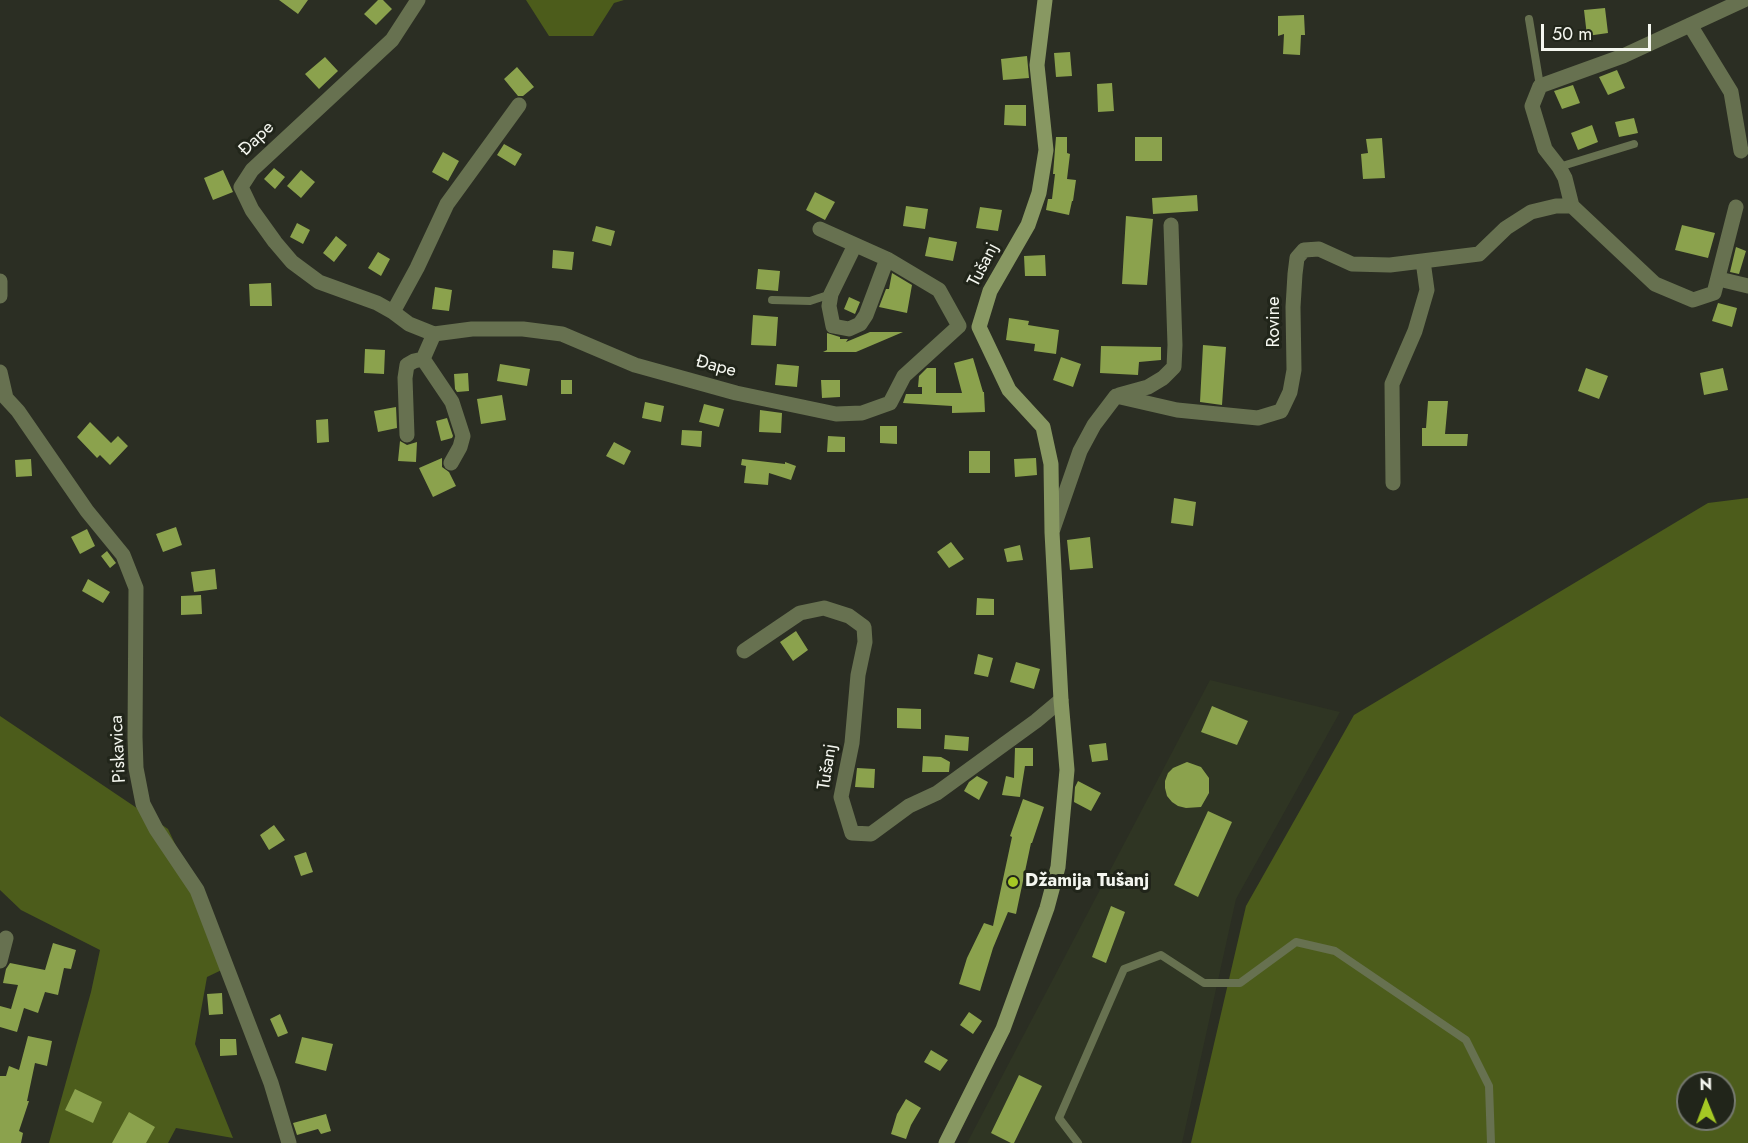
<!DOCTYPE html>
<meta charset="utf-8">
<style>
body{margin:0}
#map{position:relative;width:1748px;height:1143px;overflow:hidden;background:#2b2e23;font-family:Jost,sans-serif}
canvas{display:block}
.north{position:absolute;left:1676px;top:1071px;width:60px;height:60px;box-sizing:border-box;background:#21251a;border:2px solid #75796f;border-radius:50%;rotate:359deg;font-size:16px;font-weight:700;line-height:24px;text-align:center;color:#f4f6ef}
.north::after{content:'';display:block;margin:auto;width:21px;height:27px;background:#a5c824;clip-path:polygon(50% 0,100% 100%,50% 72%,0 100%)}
.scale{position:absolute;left:1541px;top:24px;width:110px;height:27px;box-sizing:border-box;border:3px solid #f4f6ef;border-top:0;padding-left:8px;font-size:18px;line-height:21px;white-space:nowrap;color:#f4f6ef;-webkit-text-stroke:4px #21251a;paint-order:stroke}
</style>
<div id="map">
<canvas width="1748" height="1143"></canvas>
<div class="north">N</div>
<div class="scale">50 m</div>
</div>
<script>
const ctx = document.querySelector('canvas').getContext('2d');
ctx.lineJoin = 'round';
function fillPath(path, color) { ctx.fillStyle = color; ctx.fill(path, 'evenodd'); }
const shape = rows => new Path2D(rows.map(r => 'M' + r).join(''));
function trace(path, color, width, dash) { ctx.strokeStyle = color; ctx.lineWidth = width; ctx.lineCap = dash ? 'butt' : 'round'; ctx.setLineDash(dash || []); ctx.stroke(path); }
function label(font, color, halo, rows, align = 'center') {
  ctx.font = font + ' Jost,sans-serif'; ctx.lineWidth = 6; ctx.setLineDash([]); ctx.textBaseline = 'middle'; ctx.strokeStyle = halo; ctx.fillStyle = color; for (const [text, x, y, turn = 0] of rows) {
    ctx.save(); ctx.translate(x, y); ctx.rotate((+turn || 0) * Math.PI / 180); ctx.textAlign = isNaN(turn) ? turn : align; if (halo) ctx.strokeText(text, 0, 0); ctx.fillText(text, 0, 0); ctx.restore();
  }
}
fillPath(shape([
 [1210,680,1340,712,1236,899,1182,1143,967,1143]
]), '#2f3523');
fillPath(shape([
 [526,0,624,0,614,3,593,36,549,36],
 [1748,498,1748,1143,1191,1143,1246,906,1354,715,1708,503],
 [1688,1083,1724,1083,1724,1119,1688,1119],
 [0,716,168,829,232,965,207,977,195,1044,233,1138,176,1128,168,1143,49,1143,91,992,100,950,21,910,0,890]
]), '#4c5c1b');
fillPath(shape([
 [279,0,308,0,298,14],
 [378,0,383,0,392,9,376,25,364,14],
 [1605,8,1608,33,1587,36,1584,10],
 [1304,15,1305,35,1301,35,1300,55,1283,54,1284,34,1278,36,1278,16],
 [1070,52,1072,76,1056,77,1054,53],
 [1027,56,1029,78,1003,80,1001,59],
 [325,57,338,71,319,89,305,74],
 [517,67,534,87,523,96,518,96,504,79],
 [1617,70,1625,88,1608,95,1599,77],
 [1112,83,1114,111,1098,112,1097,84],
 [1573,85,1580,103,1562,109,1554,91],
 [1005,105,1026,105,1026,126,1004,125],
 [1634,118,1638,133,1619,137,1615,122],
 [1592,125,1598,142,1578,150,1571,133],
 [1056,137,1067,137,1067,153,1070,154,1067,179,1076,180,1073,201,1072,201,1069,215,1046,210,1048,199,1052,199,1055,174,1053,174],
 [1135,137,1162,137,1162,161,1135,161],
 [1382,138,1385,178,1363,179,1361,154,1368,153,1366,139],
 [504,144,522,154,515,166,497,155],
 [443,152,459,161,448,181,432,172],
 [274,168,285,177,275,189,264,179],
 [223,170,233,192,213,200,204,178],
 [301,170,315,182,301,198,287,186],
 [815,192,835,202,825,220,806,210],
 [1197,195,1198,211,1153,214,1152,198],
 [906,206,928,209,925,229,903,226],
 [980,207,1002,210,998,231,976,228],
 [1126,216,1153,219,1147,285,1122,284],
 [297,223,310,230,303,244,290,237],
 [1682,225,1715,233,1708,258,1675,250],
 [596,226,615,231,611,246,592,241],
 [336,236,347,245,334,262,323,253],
 [929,237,957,242,953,261,925,256],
 [1736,247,1746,251,1739,274,1730,272],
 [553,250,574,252,572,270,552,268],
 [378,252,390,259,381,276,368,268],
 [1045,255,1046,276,1025,276,1024,256],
 [758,269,780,271,778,291,756,289],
 [892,273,912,285,907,313,879,307,886,289,889,289],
 [271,283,272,306,250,306,249,284],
 [435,287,452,290,449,311,432,309],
 [849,297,860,302,855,314,844,309],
 [1718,303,1737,308,1732,327,1712,321],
 [753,315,778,317,776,346,751,345],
 [1009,318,1029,321,1028,325,1059,330,1056,354,1034,351,1035,344,1006,340],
 [870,332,903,332,856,352,823,352,827,350,827,333,840,337,840,339,848,339,846,342],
 [1203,345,1226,347,1222,405,1200,402],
 [1101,346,1161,347,1161,360,1139,362,1138,375,1100,373],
 [365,349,385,350,384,374,364,373],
 [1061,357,1081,364,1073,387,1053,380],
 [973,358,983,392,984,392,985,412,952,413,952,406,903,403,906,394,922,394,922,387,918,387,919,376,927,368,936,368,936,393,962,393,954,363],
 [500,364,530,369,527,386,497,381],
 [777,364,799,366,797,387,775,385],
 [1586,368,1608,376,1599,399,1578,391],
 [1723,368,1728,390,1704,395,1700,373],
 [468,373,469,391,457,392,455,389,454,374],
 [561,380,572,380,572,394,561,394],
 [821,380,840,380,840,397,822,398],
 [502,395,506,420,481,424,477,399],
 [1428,401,1448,401,1445,434,1468,434,1467,446,1422,446,1422,428,1426,428],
 [645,402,664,406,661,422,642,418],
 [704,404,724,409,719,427,699,422],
 [396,407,397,428,378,432,374,411],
 [760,410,782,413,781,433,759,432],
 [447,418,453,436,452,438,441,441,436,421],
 [328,419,329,442,317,443,316,420],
 [90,422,111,443,118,436,128,446,110,465,100,455,97,458,77,437],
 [880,426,897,426,897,444,880,443],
 [682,430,702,431,701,447,681,445],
 [828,436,845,437,845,452,827,452],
 [400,441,407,445,417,442,416,462,398,461],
 [614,442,631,451,624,465,606,456],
 [969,451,990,451,990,473,969,473],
 [442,458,442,467,449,472,456,486,433,497,419,468],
 [1036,458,1037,475,1015,477,1014,459],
 [31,459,32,476,16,477,15,460],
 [742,459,785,464,785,462,796,466,791,480,769,473,768,485,744,483,746,466,741,465],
 [1174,498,1196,502,1193,526,1171,523],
 [176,527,182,545,163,552,156,534],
 [87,529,95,546,80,554,71,537],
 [1090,537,1093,568,1070,570,1067,540],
 [951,542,964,559,949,568,937,552],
 [1020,545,1023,560,1007,562,1004,549],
 [107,551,116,563,110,568,101,556],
 [215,569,217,589,194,592,191,572],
 [88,579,110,592,103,603,82,591],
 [201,595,202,614,181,615,181,596],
 [977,598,994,599,994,615,976,615],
 [796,631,808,650,793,661,780,642],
 [978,654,993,658,988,677,974,674],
 [1016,662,1040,669,1034,689,1010,682],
 [1212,706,1248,721,1237,745,1201,732],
 [897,708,921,709,921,729,897,728],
 [945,735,969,737,968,751,944,749],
 [1106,743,1108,760,1092,762,1089,745],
 [1015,748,1033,748,1033,766,1025,766,1020,797,1002,795,1006,776,1014,778],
 [923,756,941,757,950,762,949,772,922,772],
 [1187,762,1201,767,1209,778,1209,793,1201,807,1186,808,1178,806,1172,802,1167,796,1165,788,1165,781,1168,773,1173,768],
 [857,768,875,769,874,788,855,787],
 [977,776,988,782,979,800,964,791,969,782],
 [1078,781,1101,793,1091,811,1074,802,1075,787],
 [1023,799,1044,807,1032,843,1031,843,1016,914,1008,912,993,948,980,991,959,984,967,958,984,923,993,926,1012,837,1010,836],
 [1208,811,1232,822,1198,897,1174,885],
 [274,825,285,840,269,850,260,835],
 [306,852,313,872,301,876,294,856],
 [1111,906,1125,912,1106,963,1092,957],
 [53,943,76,950,71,969,64,968,58,995,45,992,38,1013,24,1008,17,1032,0,1027,0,1006,11,1009,18,985,3,983,6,969,10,963,45,970],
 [222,993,223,1014,209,1015,207,994],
 [969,1012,982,1021,973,1034,960,1025],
 [280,1014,288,1033,278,1037,270,1019],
 [28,1036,52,1041,47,1066,35,1063,27,1101,29,1101,19,1131,23,1133,21,1143,0,1143,0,1076,6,1076,9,1066,19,1070],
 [302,1037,333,1044,326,1071,295,1063],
 [220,1039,236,1039,237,1055,220,1056],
 [931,1050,948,1060,940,1071,924,1062],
 [1019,1075,1042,1086,1014,1143,1011,1143,991,1133],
 [75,1089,102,1102,93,1123,65,1110],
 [906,1099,921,1108,911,1125,906,1139,891,1134,897,1114],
 [129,1112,155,1127,146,1143,112,1143],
 [326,1114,331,1131,321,1134,318,1129,297,1135,293,1123]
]), '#8ba24d');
trace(shape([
 [1529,19,1540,86],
 [1559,167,1634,144],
 [772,300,810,301,831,294],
 [1078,1143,1059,1118,1124,969,1161,955,1204,983,1240,983,1296,942,1335,951,1466,1040,1489,1086,1491,1143]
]), '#677150', 8);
trace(shape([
 [418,0,392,40,252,170,241,187,252,210,275,242,292,262,319,282,377,303,393,312,409,324,434,334,472,329,523,329,562,334,635,365,736,393,836,414,862,413,890,403,904,376,959,326],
 [1690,25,1731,92,1741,151],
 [1736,207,1714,293,1693,300,1655,284,1572,206,1565,178,1559,167,1545,149,1532,106,1540,86,1623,56,1744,0],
 [820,229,887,259,939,290,959,326],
 [855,245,831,294,829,306,833,326,849,329,860,324,866,315,887,259],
 [1719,279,1748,286],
 [0,281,0,296],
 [393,312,417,268,447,204,519,105],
 [434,334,423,359,452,402,463,436,460,447,451,463],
 [0,372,6,398,18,411,87,511,123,555,136,588,135,737,136,768,143,804,156,829,197,890,271,1083,289,1143],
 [1119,395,1148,387,1163,378,1174,367,1175,345,1171,225],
 [407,435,405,378,407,365,414,361,423,359],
 [1393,483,1392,384,1415,331,1427,290,1423,261],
 [1053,529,1080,451,1094,425,1116,396,1177,410,1258,418,1281,411,1290,392,1294,370,1293,307,1295,274,1297,258,1304,250,1319,249,1352,264,1390,265,1479,254,1506,228,1531,212,1556,206,1572,206],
 [744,651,800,613,824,608,849,616,864,627,865,642,858,675,852,743,841,797,852,833,871,834,909,806,937,793,1036,721,1061,700],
 [0,961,6,938]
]), '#677150', 15);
trace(shape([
 [946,1143,1003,1029,1047,908,1058,867,1067,770,1061,700,1052,532,1051,464,1043,427,1009,390,979,327,990,291,1028,225,1039,193,1046,150,1037,65,1045,0]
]), '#889862', 15);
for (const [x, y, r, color] of [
 [1013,882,6,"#a5c824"]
]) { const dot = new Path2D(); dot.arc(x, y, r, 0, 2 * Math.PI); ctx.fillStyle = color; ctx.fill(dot); trace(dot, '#21251a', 2); }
label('18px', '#f4f6ef', '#21251a', [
 ["Đape",257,139,-44],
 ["Tušanj",984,265,-63],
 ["Rovine",1275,322,-90],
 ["Đape",716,367,15],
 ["Piskavica",119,749,-93],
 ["Tušanj",828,767,-81]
]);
label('bold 18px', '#f4f6ef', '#21251a', [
 ["Džamija Tušanj",1025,882]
], 'left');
</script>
